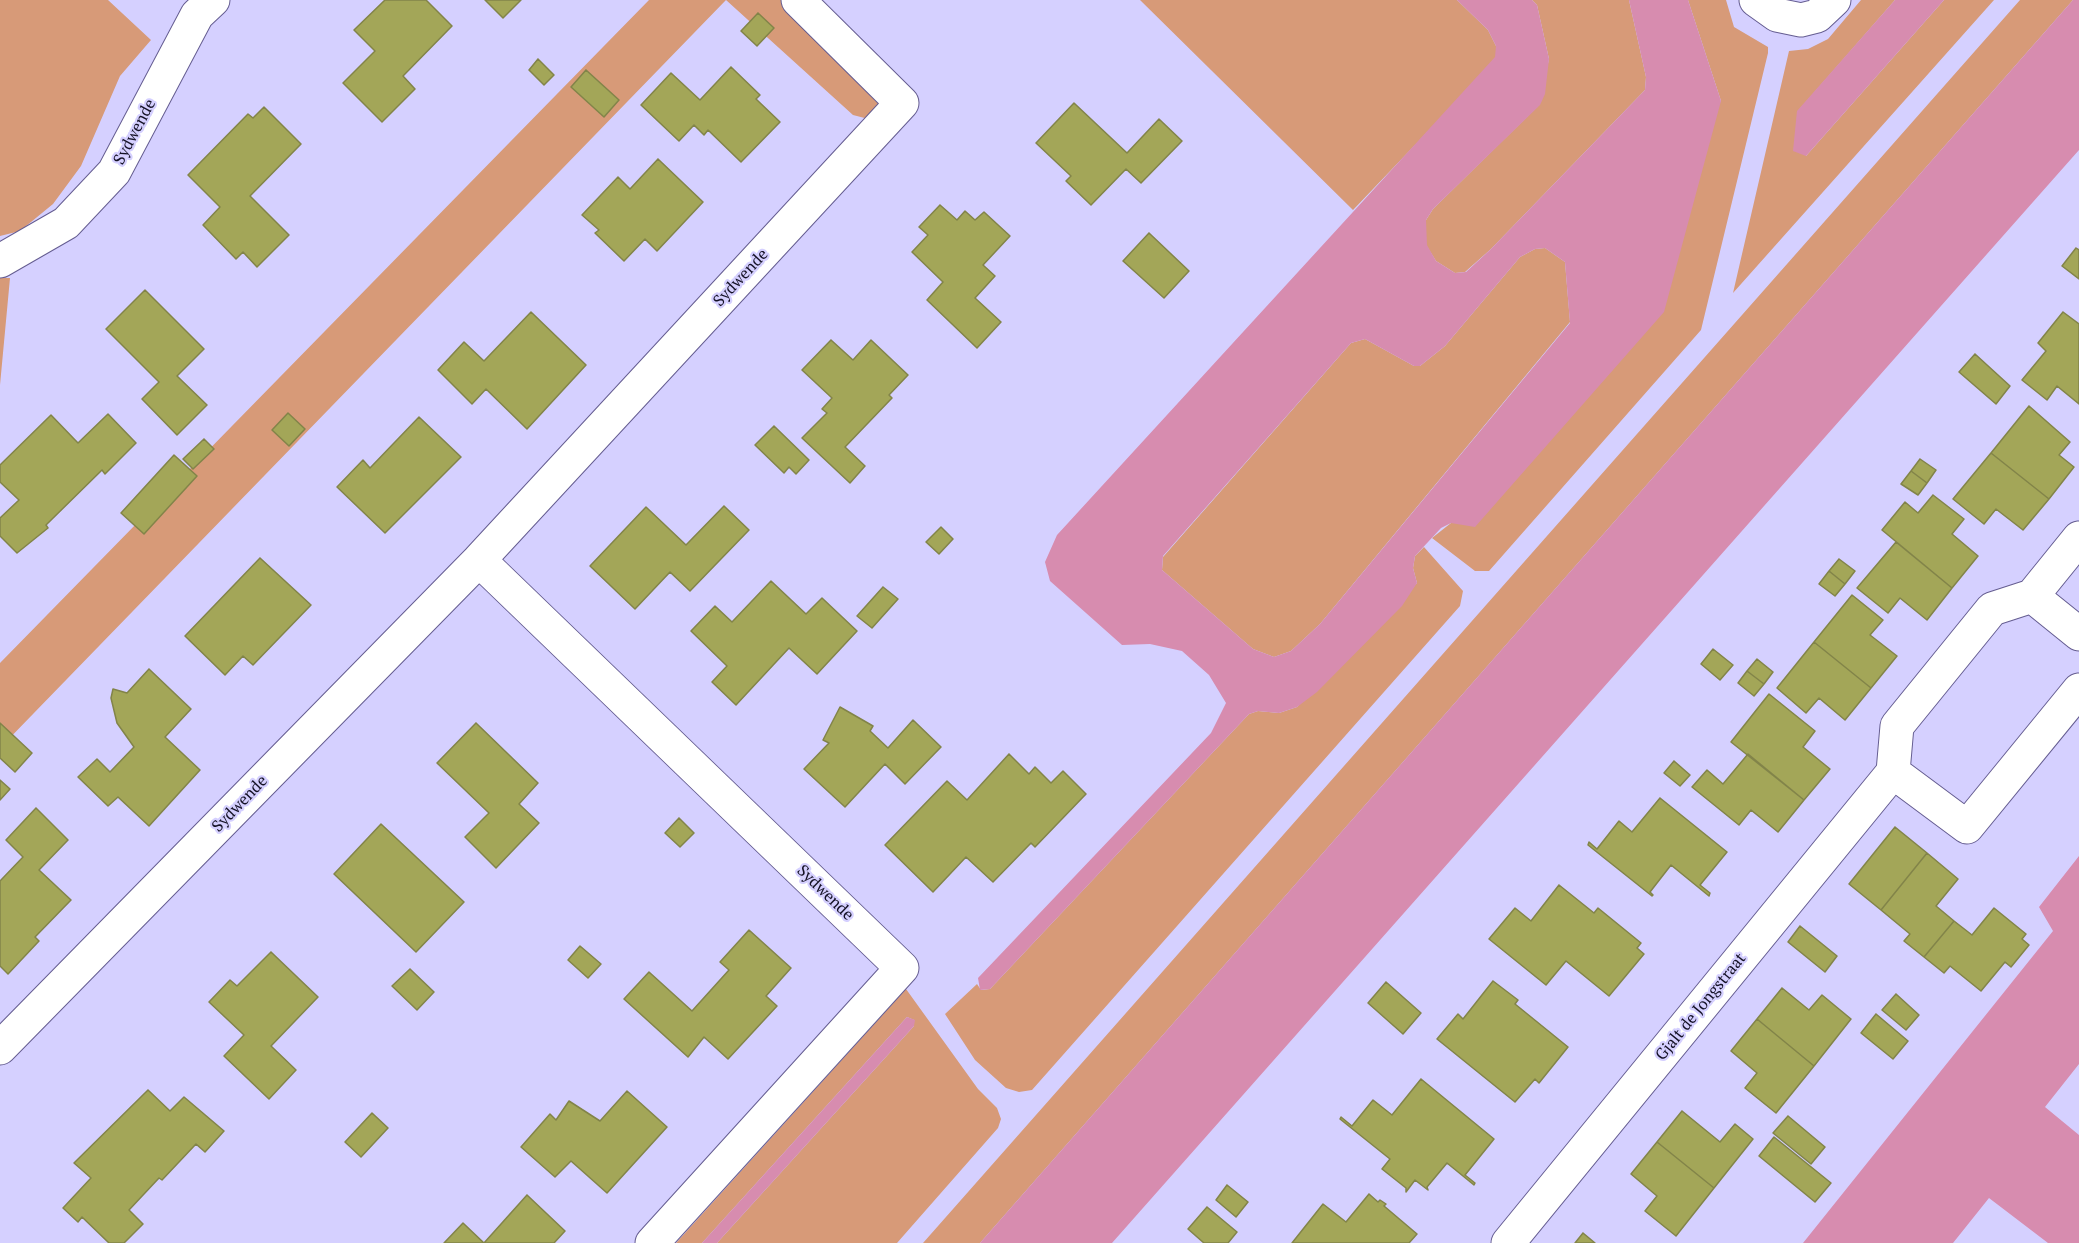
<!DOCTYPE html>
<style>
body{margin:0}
canvas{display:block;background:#d5d0ff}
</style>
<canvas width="2079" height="1243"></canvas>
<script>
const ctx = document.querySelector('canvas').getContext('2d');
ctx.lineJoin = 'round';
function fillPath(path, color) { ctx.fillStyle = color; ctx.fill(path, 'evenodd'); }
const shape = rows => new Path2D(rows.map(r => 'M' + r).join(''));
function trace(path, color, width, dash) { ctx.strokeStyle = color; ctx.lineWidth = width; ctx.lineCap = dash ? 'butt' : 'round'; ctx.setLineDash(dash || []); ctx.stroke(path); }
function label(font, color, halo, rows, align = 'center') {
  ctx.font = font + ' "PT Serif",serif'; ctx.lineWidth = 4.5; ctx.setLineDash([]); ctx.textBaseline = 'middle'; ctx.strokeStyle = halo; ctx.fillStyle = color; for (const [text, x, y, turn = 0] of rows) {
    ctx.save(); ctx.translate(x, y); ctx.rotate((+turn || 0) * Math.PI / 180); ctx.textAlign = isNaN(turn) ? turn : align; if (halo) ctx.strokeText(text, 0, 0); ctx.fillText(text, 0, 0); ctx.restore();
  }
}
fillPath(shape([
 [0,0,108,0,151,40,120,76,81,166,53,204,20,231,0,236],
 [649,0,810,0,906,99,884,123,853,115,726,0,0,748,0,663],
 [1140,0,1457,0,1488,30,1496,46,1496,57,1478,79,1353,210],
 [1532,0,1629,0,1646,77,1645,90,1491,249,1465,272,1455,273,1436,261,1426,245,1426,220,1433,209,1539,105,1549,59,1537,5],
 [1688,0,1726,0,1734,27,1768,47,1768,53,1701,330,1489,571,1475,571,1432,538,1451,523,1721,101],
 [1861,0,1895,0,1798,111,1806,156,1944,0,1994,0,1733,293,1789,51,1808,49,1828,39],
 [2020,0,2073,0,980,1243,923,1243],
 [1545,248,1565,262,1570,322,1320,624,1291,651,1274,657,1253,649,1162,570,1163,557,1351,343,1365,339,1414,366,1420,366,1445,346,1520,257,1535,249],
 [0,278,10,278,0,385],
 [1424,547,1463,591,1460,606,1032,1090,1019,1092,1006,1088,975,1060,945,1014,977,984,981,990,990,989,1249,714,1258,711,1279,713,1297,707,1417,583,1413,568,1415,556],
 [906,989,978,1089,997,1108,1001,1119,998,1128,897,1243,717,1243,914,1026,914,1020,907,1017,702,1243,676,1243]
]), '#d79a78');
fillPath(shape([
 [1457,0,1532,0,1537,5,1549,59,1545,94,1540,105,1433,209,1426,220,1427,245,1436,261,1455,273,1466,272,1491,249,1645,90,1646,77,1629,0,1688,0,1721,101,1664,312,1475,527,1451,523,1441,528,1415,556,1413,568,1417,583,1402,606,1317,692,1297,707,1279,713,1258,711,1249,714,990,989,980,990,978,978,1211,733,1226,703,1209,675,1182,651,1150,644,1122,645,1050,581,1045,562,1057,535,1495,57,1496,46,1488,30],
 [1545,248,1565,262,1570,323,1320,624,1291,651,1274,657,1253,649,1162,570,1163,556,1351,343,1365,339,1414,366,1420,366,1445,346,1520,257,1535,249],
 [1895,0,1944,0,1806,156,1793,151,1797,111],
 [2073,0,2079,0,2079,150,1112,1243,980,1243],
 [2079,856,2079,1064,2045,1107,2079,1135,2079,1243,2048,1243,1989,1198,1953,1243,1803,1243,2053,931,2039,907],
 [907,1017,915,1020,914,1026,717,1243,702,1243]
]), '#d78caf');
const building = shape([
 [385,0,426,0,452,26,403,76,415,89,382,122,343,83,375,51,354,30,385,0],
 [485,0,521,0,503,18,485,0],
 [758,13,774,28,757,46,741,31,758,13],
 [538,59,554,75,544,85,529,70,538,59],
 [731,67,760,95,756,99,780,122,741,162,708,130,704,135,694,125,679,141,641,105,671,73,700,100,731,67],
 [586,70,619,100,604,117,571,87,586,70],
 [1074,103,1127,153,1159,119,1182,141,1141,183,1126,169,1091,205,1066,181,1071,176,1036,143,1074,103],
 [264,107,301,144,250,196,289,235,257,267,243,252,236,259,203,225,220,207,188,175,248,114,253,118,264,107],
 [658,159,703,202,657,251,645,239,624,261,595,233,599,230,582,215,618,177,630,189,658,159],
 [940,205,957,220,965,211,975,220,984,212,1010,236,983,265,995,276,975,298,1001,322,977,348,927,300,943,282,912,252,928,235,919,227,940,205],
 [1149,233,1189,271,1164,298,1123,261,1149,233],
 [2076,248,2079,250,2079,279,2062,266,2076,248],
 [145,290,204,349,177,376,207,405,177,435,142,399,159,382,106,329,145,290],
 [531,312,586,365,527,429,486,389,472,404,438,370,464,342,484,361,531,312],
 [2063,312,2079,324,2079,404,2057,386,2047,400,2022,380,2046,351,2038,343,2063,312],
 [831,340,853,360,871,340,908,375,889,395,892,398,845,447,865,466,850,483,802,438,827,413,822,409,832,398,802,370,831,340],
 [1975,354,2010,386,1996,404,1959,372,1975,354],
 [2029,406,2070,442,2059,455,2074,467,2049,499,1991,453,2029,406],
 [288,413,305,429,289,446,272,430,288,413],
 [108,414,136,443,105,474,102,470,46,525,48,528,17,553,0,536,0,518,19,500,0,482,0,465,51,415,78,443,108,414],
 [419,417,461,457,385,533,337,487,363,460,370,468,419,417],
 [774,426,809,460,796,474,789,467,784,473,755,445,774,426],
 [204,439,214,449,193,469,183,459,204,439],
 [1991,453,2049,499,2023,530,1996,509,1984,524,1953,499,1991,453],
 [174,455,197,476,144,534,121,513,174,455],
 [1920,459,1936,470,1927,483,1911,471,1920,459],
 [1911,471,1927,483,1918,495,1901,484,1911,471],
 [1933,495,1964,519,1952,534,1978,556,1952,588,1882,530,1905,502,1918,513,1933,495],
 [724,506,749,530,690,591,670,572,635,609,590,566,646,507,686,545,724,506],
 [941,527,953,539,939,554,926,542,941,527],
 [1896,542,1952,588,1927,620,1900,598,1888,613,1857,588,1896,542],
 [260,558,311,605,253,665,243,656,225,675,185,636,260,558],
 [1839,559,1855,571,1845,584,1829,571,1839,559],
 [1829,571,1845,584,1835,596,1819,584,1829,571],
 [771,581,806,614,822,598,857,631,817,674,789,648,736,705,712,682,727,666,691,631,715,606,732,622,771,581],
 [883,587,898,599,872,628,857,616,883,587],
 [1852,595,1883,620,1870,635,1897,656,1871,688,1814,642,1852,595],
 [1814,642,1871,688,1845,720,1819,698,1806,713,1777,688,1814,642],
 [1713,649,1733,665,1720,680,1701,664,1713,649],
 [1757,659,1773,672,1764,684,1747,671,1757,659],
 [149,669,191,709,165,737,200,770,149,826,118,797,108,806,78,777,97,759,110,772,134,747,117,723,111,698,113,689,127,693,149,669],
 [1747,671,1764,684,1754,696,1738,683,1747,671],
 [1769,694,1815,731,1803,747,1830,769,1804,800,1731,742,1769,694],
 [840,707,873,726,870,731,888,748,913,720,941,747,905,784,885,764,845,807,804,769,829,743,823,740,840,707],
 [0,723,32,753,15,772,0,758,0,723],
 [476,723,538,783,519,804,539,823,496,868,465,837,489,813,437,763,476,723],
 [1009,754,1029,774,1035,767,1051,783,1063,771,1086,794,1035,847,1031,843,993,882,966,857,933,892,885,845,947,781,967,800,1009,754],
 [1748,754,1804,800,1778,832,1751,810,1739,825,1692,787,1707,770,1723,784,1748,754],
 [1674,761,1690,775,1680,786,1664,773,1674,761],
 [0,780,10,789,0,800,0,780],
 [1660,798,1727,852,1700,885,1710,893,1709,896,1671,865,1650,892,1653,895,1652,896,1588,845,1589,842,1597,849,1619,821,1632,832,1660,798],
 [36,808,68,840,39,870,71,900,35,937,39,941,8,974,0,966,0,881,23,857,6,840,36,808],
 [679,818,694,833,680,847,665,833,679,818],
 [381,824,464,902,416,952,334,874,381,824],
 [1895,827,1927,853,1881,910,1849,884,1895,827],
 [1927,853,1958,879,1936,906,1954,921,1924,957,1904,941,1910,934,1881,910,1927,853],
 [1559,885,1594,913,1598,908,1641,943,1637,948,1644,954,1609,996,1566,961,1546,985,1489,939,1515,908,1531,921,1559,885],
 [1994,908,2026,934,2022,939,2029,945,2011,967,2005,962,1981,991,1950,966,1944,973,1924,957,1954,921,1972,935,1994,908],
 [1800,926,1837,956,1825,972,1788,942,1800,926],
 [749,930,791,968,766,996,777,1006,728,1059,704,1037,688,1057,624,999,649,972,692,1011,729,970,720,962,749,930],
 [580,946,601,964,588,978,568,960,580,946],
 [271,952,318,997,271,1046,296,1070,269,1099,224,1056,244,1035,209,1002,230,980,237,986,271,952],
 [410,969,434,992,417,1010,392,986,410,969],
 [1493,981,1518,1000,1515,1004,1568,1047,1539,1083,1535,1079,1515,1102,1437,1039,1458,1014,1463,1019,1493,981],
 [1386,982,1421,1013,1403,1034,1368,1003,1386,982],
 [1782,988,1809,1010,1822,995,1851,1019,1814,1066,1757,1019,1782,988],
 [1896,994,1919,1015,1906,1030,1882,1010,1896,994],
 [1876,1014,1908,1041,1893,1059,1861,1033,1876,1014],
 [1757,1019,1814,1066,1776,1113,1745,1088,1757,1073,1731,1051,1757,1019],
 [1421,1079,1494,1139,1465,1175,1475,1183,1474,1185,1447,1163,1427,1187,1428,1190,1415,1180,1406,1192,1406,1188,1382,1169,1390,1159,1340,1119,1341,1117,1352,1126,1373,1100,1392,1115,1421,1079],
 [148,1090,170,1111,184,1097,224,1131,205,1152,196,1144,162,1180,159,1178,129,1210,143,1224,124,1243,109,1243,82,1217,78,1222,63,1208,91,1178,74,1163,148,1090],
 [627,1091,667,1127,607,1193,571,1161,555,1177,521,1147,550,1114,556,1120,569,1101,600,1121,627,1091],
 [1682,1111,1720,1142,1735,1124,1753,1139,1714,1188,1657,1142,1682,1111],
 [372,1113,388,1128,361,1157,345,1142,372,1113],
 [1788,1116,1825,1147,1811,1164,1773,1133,1788,1116],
 [1774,1137,1831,1183,1815,1202,1759,1156,1774,1137],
 [1657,1142,1714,1188,1676,1236,1645,1211,1657,1196,1631,1174,1657,1142],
 [1227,1185,1248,1202,1236,1217,1216,1200,1227,1185],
 [1369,1194,1378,1202,1380,1200,1386,1204,1384,1206,1417,1234,1409,1243,1292,1243,1323,1204,1346,1222,1369,1194],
 [527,1195,565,1231,554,1243,444,1243,463,1223,484,1243,527,1195],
 [1207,1207,1237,1232,1228,1243,1204,1243,1188,1229,1207,1207],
 [1583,1233,1595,1243,1575,1243,1583,1233]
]);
fillPath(building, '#a3a658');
trace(building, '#828449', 1.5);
const street = shape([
 [1756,0,1777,15,1801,20,1817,16,1834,0],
 [0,261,66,223,114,172,197,15,213,0],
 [479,560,902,968,652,1243],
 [2032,596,2079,634],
 [1893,772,1967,827,2079,690],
 [0,1048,479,560,902,103,798,0],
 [1508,1243,1893,772,1897,726,1992,609,2032,596,2079,538]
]);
trace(street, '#655d91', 35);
trace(street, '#fff', 33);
label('16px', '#141125', '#d5d0ff', [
 ["Sydwende",135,132,-62],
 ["Sydwende",741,278,-47],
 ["Sydwende",240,804,-46],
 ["Sydwende",825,893,44],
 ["Gjalt de Jongstraat",1701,1007,-51]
]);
</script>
